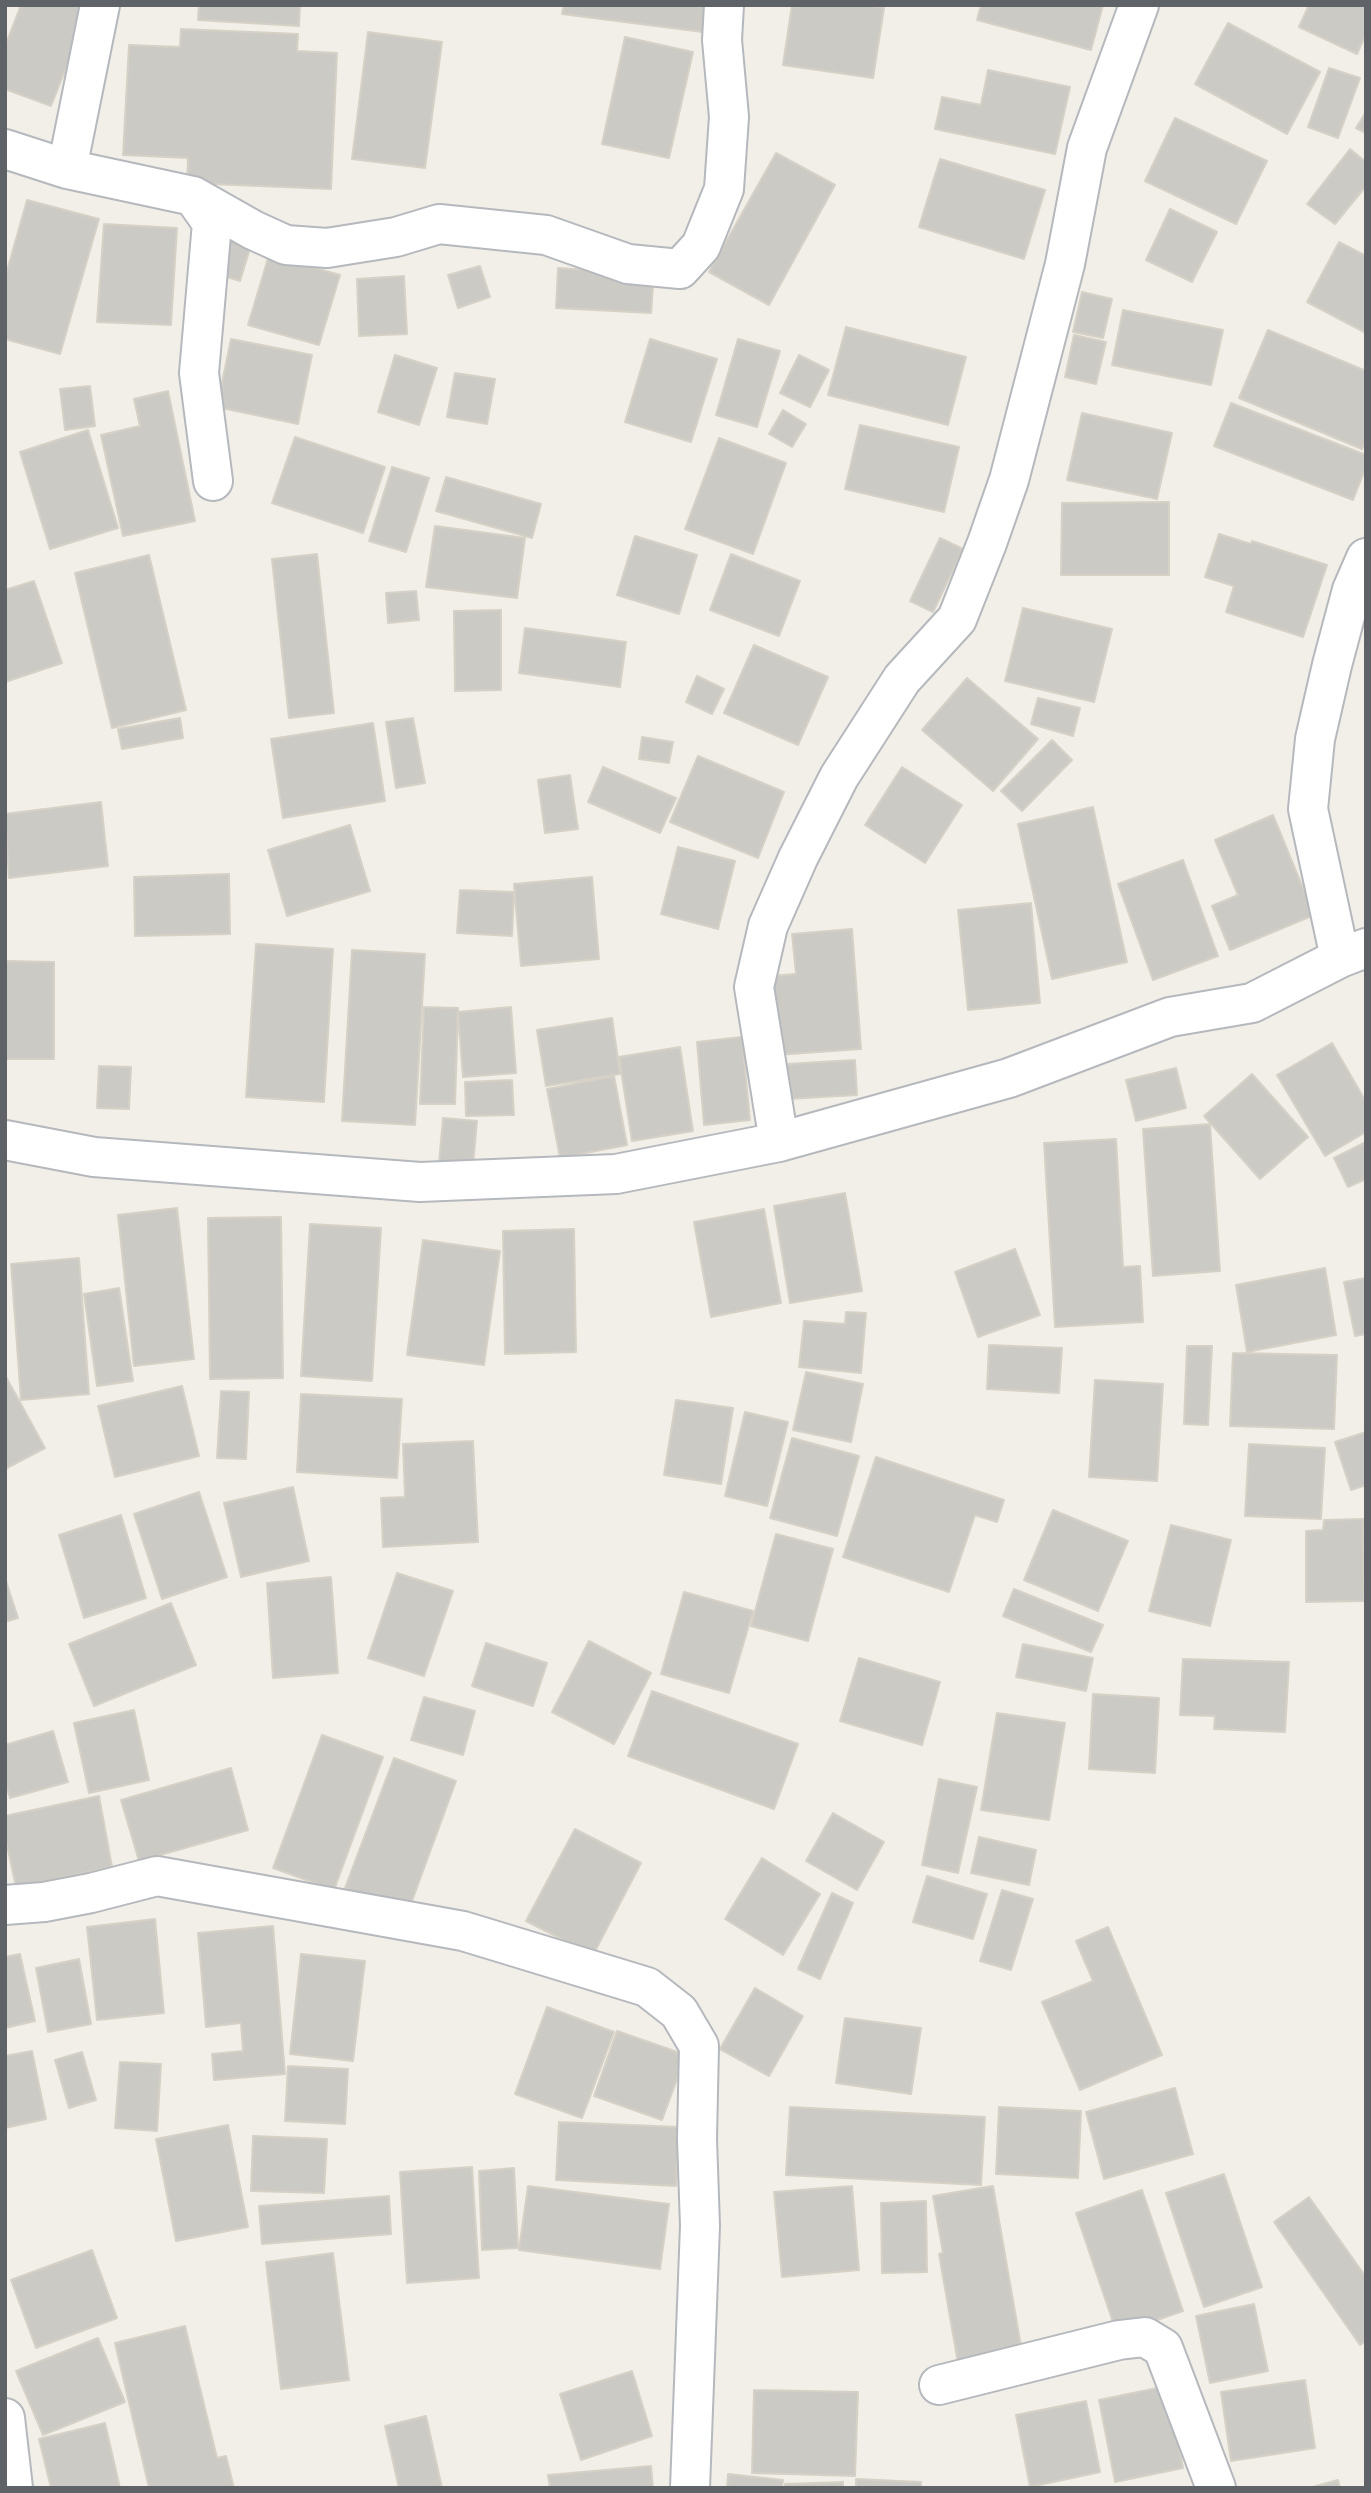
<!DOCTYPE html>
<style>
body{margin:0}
#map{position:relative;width:1371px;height:2493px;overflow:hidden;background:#f1efe8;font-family:Arial,sans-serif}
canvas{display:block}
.frame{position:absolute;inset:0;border:7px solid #5f6368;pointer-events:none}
</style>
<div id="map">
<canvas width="1371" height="2493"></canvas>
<div class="frame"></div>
</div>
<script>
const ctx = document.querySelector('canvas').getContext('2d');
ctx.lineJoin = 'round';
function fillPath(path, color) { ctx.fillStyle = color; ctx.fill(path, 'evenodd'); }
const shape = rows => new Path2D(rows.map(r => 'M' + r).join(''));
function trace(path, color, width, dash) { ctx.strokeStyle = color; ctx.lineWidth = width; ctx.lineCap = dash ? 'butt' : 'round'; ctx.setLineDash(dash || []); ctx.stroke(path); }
const building = shape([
 [21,5,91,5,51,106,5,89,5,46,21,5],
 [199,5,300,5,299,26,198,20,199,5],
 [564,5,707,5,703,32,562,14,564,5],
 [792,5,866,5,884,8,873,78,783,65,792,5],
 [981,5,1103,5,1091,50,977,20,981,5],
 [1309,5,1366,5,1366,34,1357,54,1299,27,1309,5],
 [1228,23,1320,72,1287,134,1195,84,1228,23],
 [181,29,298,34,297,51,337,53,331,189,187,183,188,158,123,155,129,45,180,47,181,29],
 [368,32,442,42,425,168,352,159,368,32],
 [625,37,693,52,669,158,602,144,625,37],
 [1329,68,1360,78,1338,138,1308,127,1329,68],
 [988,70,1070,87,1055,154,935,129,942,97,981,105,988,70],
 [1366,112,1366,133,1356,128,1366,112],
 [1175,118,1267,161,1236,224,1145,181,1175,118],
 [1350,149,1366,162,1366,186,1335,224,1307,204,1350,149],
 [776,153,835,185,769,305,709,272,776,153],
 [940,159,1045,190,1024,259,919,227,940,159],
 [27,200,99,219,60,354,5,339,5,278,27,200],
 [1170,209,1217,232,1192,282,1146,260,1170,209],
 [104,224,177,228,171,325,97,322,104,224],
 [228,239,251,245,240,281,217,274,228,239],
 [1339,242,1366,256,1366,333,1307,302,1339,242],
 [269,255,340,275,319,345,248,325,269,255],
 [480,266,490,297,458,308,448,275,480,266],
 [558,268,654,274,651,313,556,308,558,268],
 [404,276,407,334,359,336,357,279,404,276],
 [1082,292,1112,299,1103,338,1073,332,1082,292],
 [1123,310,1223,330,1211,385,1112,365,1123,310],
 [846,327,966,357,948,425,828,395,846,327],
 [1268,330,1366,371,1366,440,1362,449,1239,398,1268,330],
 [1074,335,1106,342,1096,384,1065,377,1074,335],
 [231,339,312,355,298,424,217,407,231,339],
 [650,339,717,359,691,442,625,422,650,339],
 [738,339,780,351,757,427,716,415,738,339],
 [395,355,437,368,419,425,378,412,395,355],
 [799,355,829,370,810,407,780,393,799,355],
 [455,373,495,379,487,424,447,417,455,373],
 [90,386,95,426,65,430,60,389,90,386],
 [168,391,195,521,123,536,101,435,140,426,134,399,168,391],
 [1231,403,1366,455,1366,467,1353,500,1214,446,1231,403],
 [783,410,806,424,792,447,769,434,783,410],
 [1082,413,1172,433,1157,499,1067,480,1082,413],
 [860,425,959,447,944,512,845,489,860,425],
 [88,430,118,528,50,549,20,452,88,430],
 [295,437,385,467,363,533,272,503,295,437],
 [719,438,786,463,753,554,685,529,719,438],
 [392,467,429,478,406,552,369,541,392,467],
 [446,477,541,504,532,538,436,511,446,477],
 [1169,502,1169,575,1061,575,1062,503,1169,502],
 [435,526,525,538,517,598,426,587,435,526],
 [1219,534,1251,544,1252,541,1327,565,1303,637,1226,612,1234,586,1205,577,1219,534],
 [635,536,697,555,679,614,617,595,635,536],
 [940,538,963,549,933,612,910,601,940,538],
 [317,554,334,713,289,718,272,559,317,554],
 [731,554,800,581,779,636,710,610,731,554],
 [149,555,186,710,112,728,75,573,149,555],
 [34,581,62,663,5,682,5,590,34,581],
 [416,591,419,620,388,623,386,593,416,591],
 [1023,608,1112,629,1094,702,1005,681,1023,608],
 [501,610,501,690,455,691,454,611,501,610],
 [525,628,626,642,620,687,519,673,525,628],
 [754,645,828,677,798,745,724,713,754,645],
 [697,676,724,689,712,714,686,702,697,676],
 [967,678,1038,739,993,791,922,730,967,678],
 [1038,698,1080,708,1073,736,1031,724,1038,698],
 [180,718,183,738,122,749,118,729,180,718],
 [413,718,425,783,396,788,386,722,413,718],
 [373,723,385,801,283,818,271,739,373,723],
 [642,737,673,742,669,763,639,759,642,737],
 [1052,740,1072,760,1022,811,1001,791,1052,740],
 [698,756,784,792,758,858,670,822,698,756],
 [603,767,676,798,660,833,588,802,603,767],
 [902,767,962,805,925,863,865,825,902,767],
 [570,775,578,829,545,833,538,780,570,775],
 [101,802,108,866,9,878,5,814,101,802],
 [1093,807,1127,962,1052,979,1018,824,1093,807],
 [1273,815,1314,915,1230,950,1212,906,1238,895,1215,840,1273,815],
 [350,825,370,891,287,916,268,850,350,825],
 [678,847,735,861,718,929,661,914,678,847],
 [1183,860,1218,956,1153,980,1118,884,1183,860],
 [229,874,230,934,135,936,134,877,229,874],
 [592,877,599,959,521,966,514,884,592,877],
 [460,890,514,892,512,936,457,933,460,890],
 [1031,903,1040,1003,968,1010,958,910,1031,903],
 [852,929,861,1049,776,1055,770,976,796,974,792,934,852,929],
 [256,944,333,949,324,1102,246,1097,256,944],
 [352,950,425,954,415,1125,342,1121,352,950],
 [5,961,54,962,54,1059,5,1059,5,961],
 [424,1007,458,1008,455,1104,420,1104,424,1007],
 [511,1007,516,1073,463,1077,458,1012,511,1007],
 [612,1018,620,1074,546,1086,537,1030,612,1018],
 [742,1037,750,1120,704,1125,697,1042,742,1037],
 [1332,1043,1366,1102,1366,1132,1325,1156,1277,1075,1332,1043],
 [680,1047,693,1131,632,1141,619,1057,680,1047],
 [855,1060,857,1095,788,1099,786,1064,855,1060],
 [99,1066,131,1067,129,1109,97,1108,99,1066],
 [1176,1068,1186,1108,1136,1121,1126,1080,1176,1068],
 [1252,1074,1308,1137,1260,1179,1204,1116,1252,1074],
 [614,1076,627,1145,560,1158,547,1089,614,1076],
 [512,1080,514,1115,466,1116,465,1082,512,1080],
 [443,1118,477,1121,473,1165,439,1163,443,1118],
 [1210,1124,1220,1271,1153,1276,1143,1129,1210,1124],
 [1116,1139,1123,1267,1140,1266,1143,1322,1055,1327,1044,1143,1116,1139],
 [1366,1142,1366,1179,1348,1187,1334,1158,1366,1142],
 [845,1193,862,1291,790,1303,774,1206,845,1193],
 [177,1208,194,1359,134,1366,118,1215,177,1208],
 [764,1209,781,1303,711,1317,694,1222,764,1209],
 [281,1217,283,1378,210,1379,208,1218,281,1217],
 [310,1224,381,1228,372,1381,301,1376,310,1224],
 [574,1229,576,1352,505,1354,503,1231,574,1229],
 [423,1240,500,1251,484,1365,407,1355,423,1240],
 [1015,1249,1040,1315,978,1337,955,1272,1015,1249],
 [79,1258,89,1394,21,1400,11,1264,79,1258],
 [1325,1268,1336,1335,1247,1352,1236,1285,1325,1268],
 [1366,1278,1366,1334,1355,1336,1344,1282,1366,1278],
 [119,1288,133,1381,97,1386,84,1294,119,1288],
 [846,1312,866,1313,861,1373,799,1367,804,1321,845,1324,846,1312],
 [989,1345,1062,1348,1059,1393,987,1389,989,1345],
 [1187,1346,1212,1346,1208,1425,1184,1424,1187,1346],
 [1233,1353,1337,1355,1334,1429,1230,1426,1233,1353],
 [806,1372,863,1384,851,1442,793,1430,806,1372],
 [5,1375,45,1448,5,1469,5,1375],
 [1095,1380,1163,1384,1157,1481,1089,1477,1095,1380],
 [182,1386,199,1456,115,1477,98,1406,182,1386],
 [221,1391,249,1392,246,1459,217,1458,221,1391],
 [301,1394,402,1399,397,1478,297,1472,301,1394],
 [676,1400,733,1408,721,1484,664,1475,676,1400],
 [745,1412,788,1422,767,1506,725,1496,745,1412],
 [1366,1432,1366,1485,1351,1490,1335,1442,1366,1432],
 [792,1438,859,1456,837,1536,770,1518,792,1438],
 [473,1441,478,1542,383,1547,381,1498,405,1497,403,1444,473,1441],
 [1249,1444,1325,1448,1321,1519,1245,1516,1249,1444],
 [876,1457,1004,1500,997,1522,975,1515,949,1592,843,1557,876,1457],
 [293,1487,309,1561,241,1577,224,1503,293,1487],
 [199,1492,227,1577,162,1599,134,1514,199,1492],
 [1053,1510,1128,1541,1098,1611,1024,1580,1053,1510],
 [121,1515,146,1598,84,1618,59,1535,121,1515],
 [1363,1519,1364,1601,1306,1602,1306,1531,1323,1530,1324,1520,1363,1519],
 [1171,1525,1231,1540,1210,1626,1149,1611,1171,1525],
 [776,1534,833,1549,808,1641,751,1626,776,1534],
 [397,1573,453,1591,424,1676,368,1658,397,1573],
 [331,1577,338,1673,273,1678,267,1583,331,1577],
 [5,1578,18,1618,5,1622,5,1578],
 [1014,1589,1103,1625,1091,1652,1003,1616,1014,1589],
 [684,1592,753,1611,729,1693,661,1674,684,1592],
 [171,1603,196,1665,94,1706,69,1644,171,1603],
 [589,1641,651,1673,614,1744,552,1712,589,1641],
 [486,1643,547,1663,533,1706,472,1686,486,1643],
 [1023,1644,1093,1658,1086,1691,1016,1677,1023,1644],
 [859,1658,940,1682,922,1745,840,1721,859,1658],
 [1183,1659,1289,1662,1285,1732,1214,1729,1215,1716,1180,1715,1183,1659],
 [652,1691,798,1744,774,1809,628,1756,652,1691],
 [1093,1694,1159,1698,1155,1773,1089,1769,1093,1694],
 [424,1697,475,1711,463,1755,411,1740,424,1697],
 [134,1710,149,1780,89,1793,74,1723,134,1710],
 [997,1713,1065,1723,1049,1820,981,1810,997,1713],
 [53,1731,68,1782,10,1798,5,1782,5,1745,53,1731],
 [322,1735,383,1757,334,1890,273,1868,322,1735],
 [394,1758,456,1781,408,1912,345,1888,394,1758],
 [231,1768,248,1830,139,1861,121,1800,231,1768],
 [939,1779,977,1787,958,1873,922,1865,939,1779],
 [99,1796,112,1867,16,1887,5,1836,5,1816,99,1796],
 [833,1813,884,1842,857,1890,806,1861,833,1813],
 [575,1829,641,1863,593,1955,526,1921,575,1829],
 [979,1837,1036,1850,1029,1885,971,1873,979,1837],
 [762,1858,820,1894,783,1955,725,1919,762,1858],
 [927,1876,987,1894,973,1939,913,1922,927,1876],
 [1002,1890,1033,1899,1011,1970,980,1961,1002,1890],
 [832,1893,853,1903,820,1979,798,1969,832,1893],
 [155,1919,164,2013,97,2020,87,1927,155,1919],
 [273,1926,285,2074,214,2080,212,2054,243,2051,241,2023,206,2027,198,1933,273,1926],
 [1108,1927,1162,2055,1080,2090,1042,2002,1093,1981,1076,1941,1108,1927],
 [20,1954,35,2021,5,2028,5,1957,20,1954],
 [301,1954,365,1961,353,2061,290,2054,301,1954],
 [79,1959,91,2024,48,2032,36,1968,79,1959],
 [755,1988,803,2016,769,2076,720,2049,755,1988],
 [547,2007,614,2032,582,2118,515,2094,547,2007],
 [845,2018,921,2028,911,2094,836,2083,845,2018],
 [617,2031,686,2055,662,2120,594,2096,617,2031],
 [32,2051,46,2119,5,2128,5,2056,32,2051],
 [82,2052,96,2100,69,2108,55,2060,82,2052],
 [120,2062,161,2064,157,2131,115,2128,120,2062],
 [288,2066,348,2069,345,2124,285,2121,288,2066],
 [1175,2088,1193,2154,1104,2179,1086,2112,1175,2088],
 [790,2107,985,2117,981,2185,786,2175,790,2107],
 [999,2107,1081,2111,1078,2178,996,2174,999,2107],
 [559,2122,679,2127,676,2186,556,2180,559,2122],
 [228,2125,248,2227,176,2241,156,2139,228,2125],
 [253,2136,327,2139,324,2193,251,2191,253,2136],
 [472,2167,479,2278,407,2283,400,2172,472,2167],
 [514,2168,518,2248,482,2250,479,2171,514,2168],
 [1224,2174,1262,2287,1204,2307,1166,2193,1224,2174],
 [528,2186,669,2204,660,2269,519,2250,528,2186],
 [852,2186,859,2270,782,2277,774,2192,852,2186],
 [993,2186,1022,2352,958,2363,939,2254,943,2253,933,2196,993,2186],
 [1142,2190,1183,2311,1117,2334,1076,2213,1142,2190],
 [389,2196,391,2234,262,2244,259,2206,389,2196],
 [1309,2197,1366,2277,1366,2341,1360,2345,1274,2222,1309,2197],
 [926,2201,927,2272,882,2273,881,2203,926,2201],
 [92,2250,117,2318,36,2348,11,2280,92,2250],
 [333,2253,349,2380,281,2389,266,2262,333,2253],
 [1254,2304,1268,2371,1210,2383,1196,2316,1254,2304],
 [185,2326,217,2458,226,2456,234,2488,149,2488,115,2343,185,2326],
 [98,2338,125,2402,43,2435,16,2371,98,2338],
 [632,2371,652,2436,581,2460,560,2394,632,2371],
 [1305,2380,1315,2448,1231,2461,1221,2392,1305,2380],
 [1167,2386,1183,2468,1115,2482,1099,2400,1167,2386],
 [754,2390,858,2392,855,2476,752,2473,754,2390],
 [1086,2401,1100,2472,1030,2487,1016,2415,1086,2401],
 [426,2416,442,2488,399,2488,385,2426,426,2416],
 [105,2423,120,2488,51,2488,39,2439,105,2423],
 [651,2466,653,2488,550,2488,548,2475,651,2466],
 [728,2474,783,2480,782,2488,727,2488,728,2474],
 [856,2479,921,2482,921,2488,856,2488,856,2479],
 [1338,2480,1340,2488,1309,2488,1338,2480],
 [843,2482,843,2488,785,2488,785,2484,843,2482]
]);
fillPath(building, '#cccac5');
trace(building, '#d6d1c6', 2);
const street = shape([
 [5,149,67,169,193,196,253,230,286,245,327,248,396,237,439,224,546,235,628,264,680,269,701,246,724,189,729,117,722,40,724,5],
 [67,169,100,5],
 [193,196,212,223,199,373,213,481],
 [1340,958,1308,809,1315,739,1332,665,1352,590,1366,558],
 [5,1140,94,1157,420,1182,616,1174,779,1142,1009,1078,1170,1017,1252,1003,1340,958,1366,948],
 [779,1142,754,987,768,926,798,858,839,777,902,679,957,619,987,543,1009,480,1065,264,1087,148,1139,5],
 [5,1905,44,1902,91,1893,157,1876,463,1931,647,1987,679,2012,699,2046,697,2139,700,2226,690,2488],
 [939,2385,1119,2340,1145,2337,1163,2348,1216,2488],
 [5,2418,13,2488]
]);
trace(street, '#b5b8bc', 42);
trace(street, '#fff', 38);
</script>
